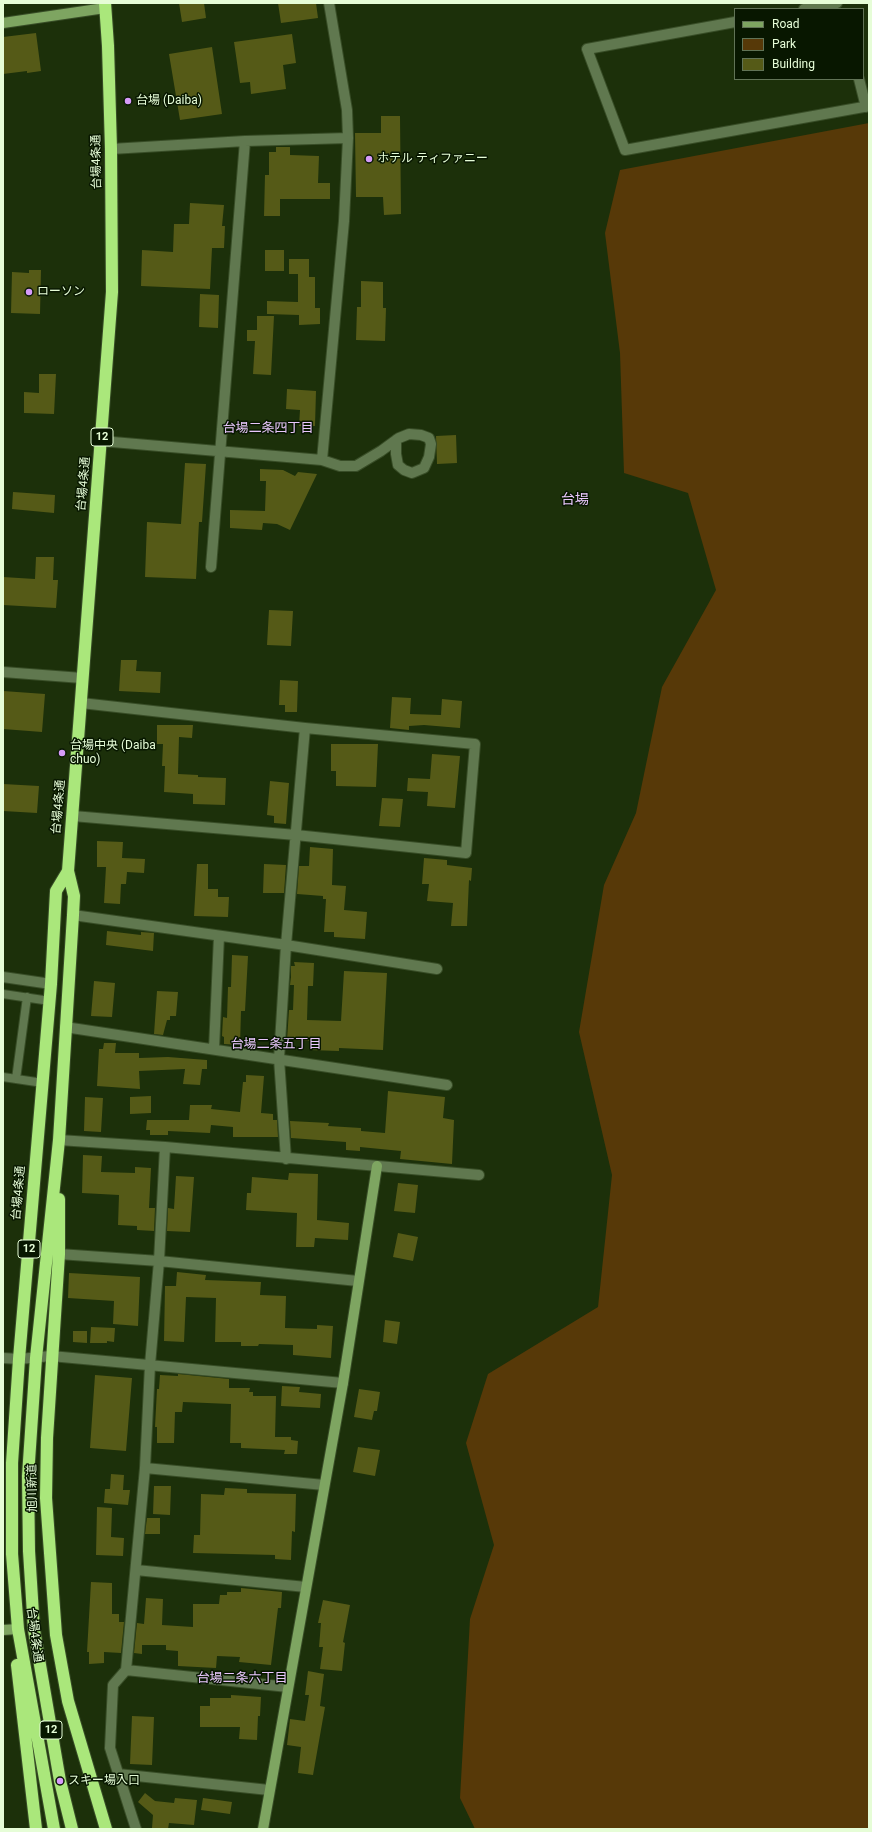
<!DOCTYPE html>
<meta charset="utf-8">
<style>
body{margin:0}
#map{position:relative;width:872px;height:1832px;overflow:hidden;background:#1c300a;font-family:Roboto,sans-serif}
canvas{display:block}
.frame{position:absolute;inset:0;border:4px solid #e6fdd7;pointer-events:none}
.legend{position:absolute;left:734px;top:8px;width:130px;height:72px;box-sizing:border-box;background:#081700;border:1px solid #617356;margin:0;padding:5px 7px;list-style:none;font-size:12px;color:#e6fdd7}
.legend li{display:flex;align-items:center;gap:8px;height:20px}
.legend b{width:20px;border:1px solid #617356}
</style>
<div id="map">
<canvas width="872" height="1832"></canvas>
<div class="frame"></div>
<ul class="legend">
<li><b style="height:5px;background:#7ea561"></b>Road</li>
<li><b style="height:11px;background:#573908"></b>Park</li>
<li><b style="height:11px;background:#555a17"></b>Building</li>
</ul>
</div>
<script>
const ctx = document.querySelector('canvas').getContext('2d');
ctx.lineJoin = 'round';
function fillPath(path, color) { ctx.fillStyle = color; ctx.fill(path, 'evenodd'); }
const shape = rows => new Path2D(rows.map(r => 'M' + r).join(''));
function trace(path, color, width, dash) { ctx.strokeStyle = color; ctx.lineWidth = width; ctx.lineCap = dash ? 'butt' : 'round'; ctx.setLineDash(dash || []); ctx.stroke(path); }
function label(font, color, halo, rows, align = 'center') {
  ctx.font = font + ' Roboto,"Noto Sans JP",sans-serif'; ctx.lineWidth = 3; ctx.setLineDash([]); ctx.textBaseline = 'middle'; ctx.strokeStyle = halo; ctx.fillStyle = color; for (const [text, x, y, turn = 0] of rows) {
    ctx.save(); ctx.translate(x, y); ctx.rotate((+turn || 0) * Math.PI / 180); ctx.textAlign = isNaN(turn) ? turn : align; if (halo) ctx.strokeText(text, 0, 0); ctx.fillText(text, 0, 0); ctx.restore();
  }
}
fillPath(shape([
 [869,123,869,1829,475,1829,460,1798,470,1619,494,1545,466,1443,488,1374,598,1307,612,1175,579,1032,604,885,636,813,662,687,716,590,688,493,624,473,620,353,605,233,620,170]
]), '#573908');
fillPath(shape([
 [179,3,204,3,206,18,182,22],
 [278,3,316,3,318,18,281,23],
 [36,33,41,71,27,73,27,71,3,74,3,37],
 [292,34,296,63,283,65,286,89,251,94,250,82,240,83,234,42],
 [212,47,222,114,180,120,169,54],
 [381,116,400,116,401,214,384,215,383,197,356,197,355,133,381,133],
 [276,147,290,147,290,155,319,156,318,183,330,183,330,199,280,199,280,216,264,216,265,175,269,175,269,152,276,152],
 [190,203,224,205,222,226,225,226,224,248,212,248,210,289,141,286,142,250,173,252,174,224,189,224],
 [265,250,284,250,284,271,265,271],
 [289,259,309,259,309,277,315,277,315,308,320,308,320,324,299,325,299,315,267,314,267,301,298,302,298,274,289,274],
 [29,270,41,270,40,314,11,313,12,272,29,273],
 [361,281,383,282,383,308,386,308,385,341,356,340,357,307,361,307],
 [200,294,219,295,218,328,199,327],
 [257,316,274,316,271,375,253,374,255,341,247,341,247,330,257,330],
 [39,374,56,374,54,414,24,413,24,392,39,393],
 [287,389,316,391,315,426,299,426,300,410,286,409],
 [456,435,457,463,437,464,436,436],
 [185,463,206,464,202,522,199,522,196,579,145,577,147,522,181,524],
 [260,469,283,470,295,476,298,472,317,474,290,530,277,524,263,523,262,530,230,528,230,510,265,511,266,481,260,481],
 [13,492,55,495,54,513,12,509],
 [36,557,54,557,53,580,58,580,56,608,3,605,3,577,35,579],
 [269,610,293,611,291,646,267,645],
 [121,660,137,660,136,671,161,672,160,693,119,691],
 [280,680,298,681,297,712,285,712,285,705,279,705],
 [3,691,45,694,42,732,3,729],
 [392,697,411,698,410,714,441,715,442,699,462,701,460,728,424,725,409,726,409,730,390,728],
 [157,725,193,725,192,738,179,737,178,774,198,775,198,777,226,778,225,805,193,804,193,794,164,792,165,766,162,766,163,744,157,744],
 [331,744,378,744,376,787,336,786,336,771,331,771],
 [432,754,460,756,455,808,427,806,428,792,407,791,408,778,430,779],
 [270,781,289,783,286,824,274,823,274,816,267,815],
 [3,784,39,786,37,813,3,811],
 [382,798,403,799,400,827,379,826],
 [97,841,123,842,122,858,145,859,144,873,127,872,126,884,121,884,120,904,104,903,106,867,97,867],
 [310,847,333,849,332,885,346,886,344,910,367,912,365,939,334,937,334,932,324,932,326,899,323,899,323,896,297,894,299,866,309,866],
 [424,858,447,860,447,865,472,868,471,881,469,880,467,926,451,926,453,903,427,901,429,884,422,884],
 [197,864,208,864,208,889,218,889,218,897,229,897,228,917,194,916],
 [264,864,286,865,284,893,263,893],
 [107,931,141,935,141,932,154,933,153,951,106,945],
 [232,955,248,956,245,1011,241,1011,240,1045,224,1044,224,1037,222,1036,223,1017,227,1018,228,987,231,987],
 [294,962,314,963,313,986,308,986,307,1020,341,1021,344,971,387,973,383,1050,339,1048,339,1051,309,1050,309,1041,287,1040,289,1010,293,1010,294,985,290,985,291,977,291,966,295,966],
 [94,981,115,983,112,1017,91,1016],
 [157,991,178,992,176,1016,170,1016,170,1020,167,1020,163,1035,154,1034],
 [104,1043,116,1043,115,1053,139,1053,139,1058,168,1057,207,1060,207,1069,202,1069,200,1085,183,1084,185,1069,139,1071,140,1089,97,1086,99,1049,103,1049],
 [246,1075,264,1076,261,1113,273,1114,273,1120,277,1120,278,1137,233,1137,233,1127,211,1125,210,1133,168,1131,168,1135,150,1135,150,1130,146,1130,147,1120,189,1120,190,1105,212,1105,211,1109,240,1112,243,1082,246,1082],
 [388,1091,445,1097,443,1118,454,1120,452,1164,400,1159,401,1151,360,1147,360,1151,346,1150,346,1142,291,1138,290,1121,329,1123,328,1126,361,1128,361,1131,385,1133],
 [151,1096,151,1113,130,1114,130,1097],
 [85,1097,103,1098,101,1132,84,1131],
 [83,1155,102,1156,101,1172,135,1173,135,1167,151,1168,149,1208,155,1208,154,1231,137,1230,137,1226,118,1225,119,1195,82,1193],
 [289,1173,318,1174,317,1220,349,1223,348,1240,315,1238,314,1247,296,1247,297,1213,246,1210,247,1193,251,1193,252,1177,288,1180],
 [176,1176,194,1177,190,1232,167,1231,168,1208,174,1209],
 [398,1183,418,1185,415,1213,394,1211],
 [398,1233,418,1237,413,1261,393,1257],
 [177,1272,206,1275,205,1280,261,1282,260,1295,286,1296,285,1328,317,1329,317,1325,333,1326,331,1358,293,1355,293,1345,259,1344,258,1346,241,1346,241,1342,215,1342,216,1298,186,1297,184,1342,164,1341,165,1286,176,1286],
 [69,1273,140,1277,138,1326,113,1324,114,1301,68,1298],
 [385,1320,400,1322,397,1344,383,1342],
 [91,1327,115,1328,114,1342,107,1341,107,1343,90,1343],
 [73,1331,87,1331,87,1343,73,1342],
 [178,1374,229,1379,229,1388,250,1388,249,1392,253,1392,253,1396,276,1396,275,1437,291,1437,291,1440,298,1441,297,1454,284,1454,285,1450,241,1448,241,1443,230,1443,231,1404,183,1402,182,1412,175,1412,174,1443,157,1443,157,1427,155,1427,157,1389,159,1389,160,1375,178,1376],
 [95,1375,132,1378,126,1451,90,1448],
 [282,1386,300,1387,299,1392,321,1394,320,1408,281,1406],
 [359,1389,380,1392,377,1411,374,1411,372,1420,354,1417],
 [358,1447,380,1450,375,1476,353,1472],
 [111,1474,124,1475,123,1490,130,1490,128,1505,104,1503,105,1489,110,1489],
 [154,1486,171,1486,170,1515,153,1514],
 [225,1488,247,1489,247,1493,296,1494,295,1532,292,1531,291,1560,275,1559,275,1555,193,1553,194,1535,200,1535,201,1494,224,1495],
 [97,1507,112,1508,111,1537,124,1538,123,1556,96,1555],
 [147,1518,160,1518,160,1534,145,1534],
 [91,1582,112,1583,112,1614,119,1614,119,1622,124,1622,121,1653,104,1652,104,1663,89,1664,89,1652,87,1652],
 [241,1588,282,1592,281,1608,278,1608,271,1665,239,1662,240,1657,217,1656,216,1668,178,1666,178,1651,166,1650,166,1645,142,1645,142,1654,134,1653,137,1623,144,1624,146,1598,163,1599,162,1625,193,1627,193,1604,219,1604,220,1595,227,1595,227,1592,241,1592],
 [323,1600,350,1605,343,1642,345,1643,342,1671,320,1669,323,1647,319,1647,321,1623,318,1623],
 [308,1671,324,1674,320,1706,325,1707,313,1775,298,1773,301,1747,287,1745,290,1719,305,1721,309,1695,305,1695],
 [231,1695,261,1697,260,1716,258,1716,257,1740,239,1739,240,1727,200,1727,200,1706,210,1706,210,1698,231,1698],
 [132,1716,154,1717,152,1765,130,1764],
 [145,1793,155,1801,174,1803,175,1798,197,1800,194,1825,169,1823,168,1829,152,1828,153,1815,138,1802],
 [203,1798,232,1802,230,1814,201,1810]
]), '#555a17');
const lane = shape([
 [3,994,50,1001],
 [3,1077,43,1083],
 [16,1079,27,997]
]);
const street = shape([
 [804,9,837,3],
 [735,22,587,49,625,150,869,106],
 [859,79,866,107],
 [111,149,245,141,348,138],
 [101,441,322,460,340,466,356,466,381,451,396,440,399,438,409,434,421,435,429,438,431,444,429,457,424,468,412,473,404,470,398,465,396,454,396,440],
 [322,460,344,221,348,138,347,110,329,3],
 [211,567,245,141],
 [3,672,82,678],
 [73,816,296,835,466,853,475,744,305,728,81,703],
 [73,915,286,945,437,969],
 [3,977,51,984],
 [65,1027,447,1085],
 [214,1049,219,936],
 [59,1140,165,1147,479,1175],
 [286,1159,279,1059,286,945,305,728],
 [59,1254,159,1261,358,1281],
 [3,1358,19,1359,51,1356,343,1383],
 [145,1468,324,1485],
 [136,1570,306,1587],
 [126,1670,145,1468,150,1365,159,1261,165,1147],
 [118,1774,269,1790],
 [136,1829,110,1748,113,1685,126,1670,288,1687]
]);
const secondary = shape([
 [3,23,105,8],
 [3,1630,18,1629],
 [263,1829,343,1383,377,1166]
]);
const highway = shape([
 [59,1199,59,1254,47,1438,46,1498,56,1635,68,1701,106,1829],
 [17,1665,36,1829],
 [54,1829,18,1629,12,1554,12,1463,19,1359,51,984,56,891,68,871],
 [72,1829,60,1781,34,1630,29,1551,28,1476,36,1358,59,1140,73,915,74,896,68,871,112,292,111,149,108,46,105,3]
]);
trace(lane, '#384d27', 10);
trace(street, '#384d27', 12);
trace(secondary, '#384d27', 12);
trace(highway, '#384d27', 14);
trace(lane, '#60784f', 8);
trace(street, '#60784f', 10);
trace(secondary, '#7ea561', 10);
trace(highway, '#aae77b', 12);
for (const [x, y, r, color] of [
 [128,101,4,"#d79bf9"],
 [369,159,4,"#d79bf9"],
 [29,292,4,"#d79bf9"],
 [62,753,4,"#d79bf9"],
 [60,1781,4,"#d79bf9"]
]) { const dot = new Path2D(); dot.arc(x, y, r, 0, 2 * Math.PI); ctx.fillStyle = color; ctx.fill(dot); trace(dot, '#081700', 1.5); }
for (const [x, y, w] of [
 [102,437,22],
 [29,1249,22],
 [51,1730,22]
]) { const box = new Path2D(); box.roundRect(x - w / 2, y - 9, w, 18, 3); ctx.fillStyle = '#081700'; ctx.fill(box); trace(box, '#e6fdd7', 1); }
label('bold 11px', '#e6fdd7', null, [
 ["12",102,437],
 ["12",29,1249],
 ["12",51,1730]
]);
label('12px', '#e6fdd7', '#081700', [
 ["台場 (Daiba)",136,101],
 ["ホテル ティファニー",377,159],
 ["ローソン",37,292],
 ["台場中央 (Daiba",70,746],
 ["chuo)",70,760],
 ["スキー場入口",68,1781]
], 'left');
label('12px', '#e6fdd7', '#081700', [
 ["台場4条通",97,162,-91],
 ["台場4条通",84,484,-85],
 ["台場4条通",59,807,-85],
 ["台場4条通",19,1193,-85],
 ["旭川新道",33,1488,-91],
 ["台場4条通",34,1635,82]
]);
label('13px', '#e9c7fc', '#081700', [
 ["台場二条四丁目",268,429],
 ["台場二条五丁目",276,1045],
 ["台場二条六丁目",242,1679]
]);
label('14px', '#e9c7fc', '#081700', [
 ["台場",575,500]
]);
</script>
